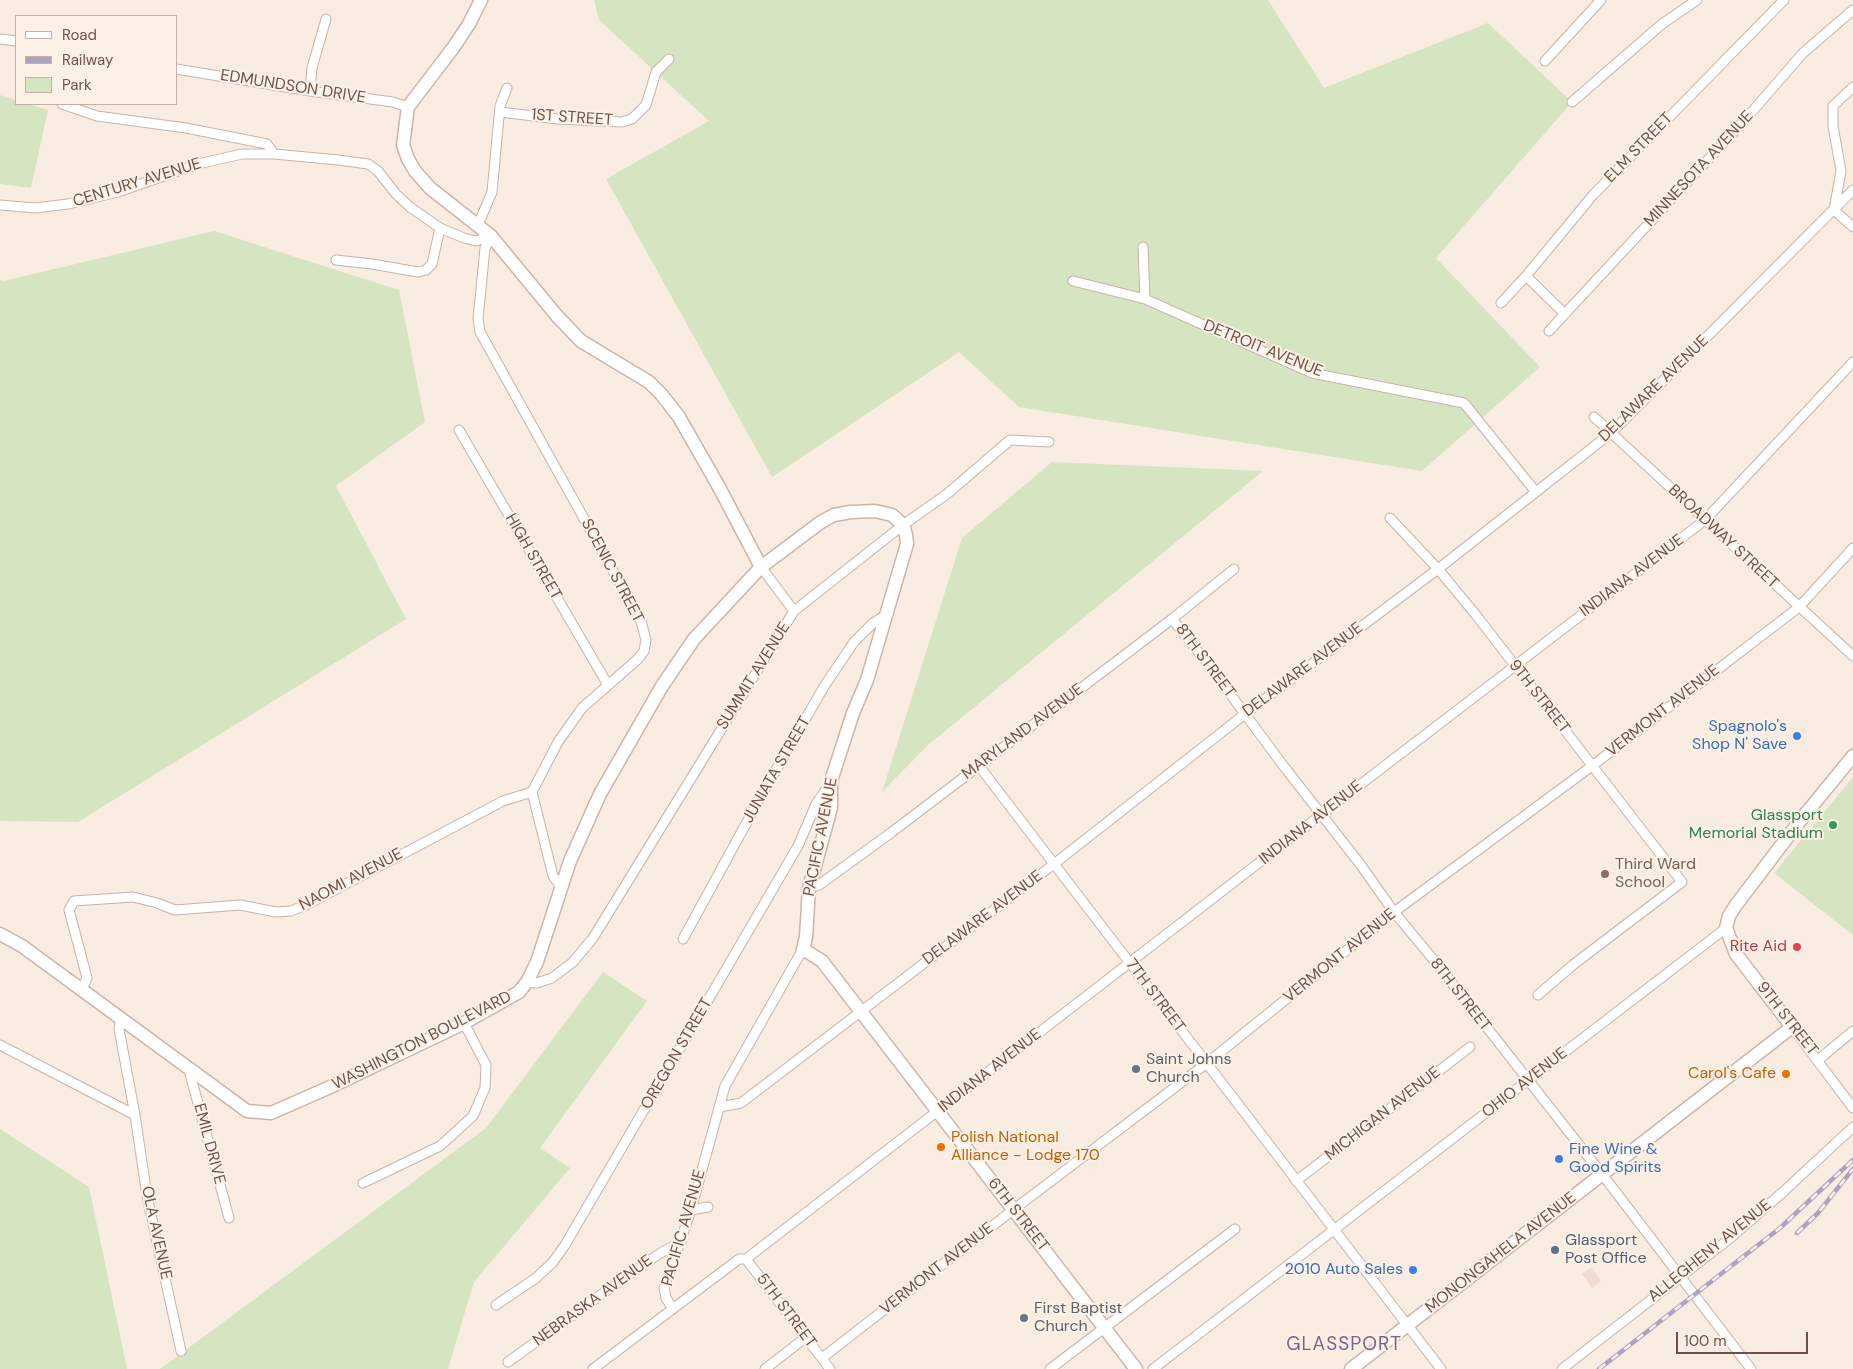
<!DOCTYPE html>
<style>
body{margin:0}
#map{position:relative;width:1853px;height:1369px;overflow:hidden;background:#f9ece1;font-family:"DM Sans",sans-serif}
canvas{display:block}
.legend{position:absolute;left:15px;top:15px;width:162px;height:90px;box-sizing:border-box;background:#fdf1e6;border:1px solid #c4b1a8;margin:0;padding:6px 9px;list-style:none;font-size:15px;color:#6e524a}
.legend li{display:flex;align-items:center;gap:10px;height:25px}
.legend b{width:25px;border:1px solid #c4b1a8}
.scale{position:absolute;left:1676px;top:1332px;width:132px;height:22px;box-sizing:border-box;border:2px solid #6e524a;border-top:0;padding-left:6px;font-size:15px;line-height:18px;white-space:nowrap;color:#6e524a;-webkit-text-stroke:4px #fdf1e6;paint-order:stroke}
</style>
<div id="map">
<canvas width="1853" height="1369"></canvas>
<ul class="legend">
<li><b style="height:6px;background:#fff"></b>Road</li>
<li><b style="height:6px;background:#aea2c1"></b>Railway</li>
<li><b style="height:14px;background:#d5e5c1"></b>Park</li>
</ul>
<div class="scale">100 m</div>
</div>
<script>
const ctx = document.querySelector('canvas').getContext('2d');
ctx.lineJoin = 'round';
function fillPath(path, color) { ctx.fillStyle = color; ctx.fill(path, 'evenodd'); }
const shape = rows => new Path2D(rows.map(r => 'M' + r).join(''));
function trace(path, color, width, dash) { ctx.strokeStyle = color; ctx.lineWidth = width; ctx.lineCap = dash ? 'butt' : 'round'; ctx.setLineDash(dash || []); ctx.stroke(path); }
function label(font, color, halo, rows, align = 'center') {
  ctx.font = font + ' "DM Sans",sans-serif'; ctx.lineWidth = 4; ctx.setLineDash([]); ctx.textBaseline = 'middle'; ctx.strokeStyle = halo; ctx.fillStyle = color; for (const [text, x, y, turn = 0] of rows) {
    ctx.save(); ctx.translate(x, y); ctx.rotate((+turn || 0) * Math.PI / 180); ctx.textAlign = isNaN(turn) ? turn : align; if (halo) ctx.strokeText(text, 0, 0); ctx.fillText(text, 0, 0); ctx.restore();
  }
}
fillPath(shape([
 [1592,1267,1601,1281,1592,1288,1582,1274]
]), '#f0ddd0');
fillPath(shape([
 [594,0,1268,0,1324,88,1488,23,1572,102,1436,258,1540,367,1422,471,1019,407,959,352,772,477,606,179,709,121,599,20],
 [0,95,16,100,16,104,28,104,48,110,31,188,0,184],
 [214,231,399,290,425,422,336,486,406,619,78,822,0,821,0,280,4,281],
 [1052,462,1263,471,928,745,882,792,962,538],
 [1853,777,1853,935,1774,873],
 [603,972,647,1001,540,1148,570,1168,474,1282,448,1369,160,1369,486,1128],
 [0,1129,89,1187,127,1369,0,1369]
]), '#d5e5c1');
const street = shape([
 [0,39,16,41],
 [1545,61,1601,0],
 [176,69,310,91,393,102,408,107],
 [1853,87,1833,106,1833,126,1841,171,1834,210,1853,227],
 [310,91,312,68,326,19],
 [1572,102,1662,24,1697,0],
 [62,104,97,116,186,128,267,144,274,154],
 [500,112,558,119,622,122,632,119,646,105,656,72,669,59],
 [0,205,35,208,68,204,118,192,198,164,242,154,274,154,338,160,368,164,378,171,396,194,410,207,440,228,464,238,476,241,491,236],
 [478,225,492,192,500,106,507,88],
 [491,236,485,248,478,319,480,332,641,621,646,640,644,651,638,659,582,708,558,742,532,792,553,876,561,887],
 [1143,247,1145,299],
 [336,260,372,264,418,272,426,270,432,264,440,228],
 [1526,276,1565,314],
 [1073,281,1145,299,1312,373,1464,403,1535,491],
 [1501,303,1526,276,1593,195,1784,0],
 [1549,331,1743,122,1803,53,1853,10],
 [1594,417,1853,656],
 [459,430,608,685],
 [1390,518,1438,569,1476,615,1682,882,1574,964,1538,995],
 [761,567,794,611],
 [1172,619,1208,664,1282,764,1360,864,1394,912,1437,964,1602,1174,1751,1369],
 [979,766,1441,1369],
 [809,888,819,885,892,832,1172,619,1234,569],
 [683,939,765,789,825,685,854,642,873,623,888,614],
 [527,982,537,983,552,978,573,962,593,938,794,611,903,525,947,494,1010,440,1049,442],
 [81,991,87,978,69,910,74,901,133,897,157,903,175,910,240,905,276,912,291,911,306,905,503,801,532,792],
 [121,1018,119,1029,135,1115,147,1196,181,1351],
 [1792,1027,1853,1108],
 [0,1045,135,1115],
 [1818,1060,1853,1031],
 [189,1070,229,1218],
 [719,1107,741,1103,1054,864,1245,714,1438,569,1611,433,1853,190],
 [1296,1181,1470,1047],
 [363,1183,440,1146,473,1116,485,1088,486,1065,464,1023],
 [691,1210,708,1207],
 [746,1259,1322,814,1705,520,1853,362],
 [496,1305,536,1278,553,1262,565,1245,798,846,816,804,831,782],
 [673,1309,666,1298,664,1288,691,1210,725,1086,803,949],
 [822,1358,1013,1210,1207,1063,1394,912,1592,766,1799,607,1853,548],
 [508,1362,634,1271,662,1252,681,1242],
 [593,1369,739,1259,746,1259,830,1369],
 [765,1369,805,1338],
 [1050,1369,1235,1229],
 [1153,1369,1726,928],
 [1562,1369,1729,1239,1783,1192,1853,1127]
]);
const secondary = shape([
 [481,0,469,24,453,48,408,107,403,145,408,159,415,171,430,188,491,236,557,316,581,341,649,382,662,395,679,417,719,487,761,567],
 [0,934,22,946,247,1111,271,1113,328,1088,464,1023,519,992,527,982,537,962,570,861,600,794,662,686,694,639,761,567,821,522,834,515,851,512,875,511,892,515,903,525,906,535,907,544,867,680,853,713,831,781,831,808,809,888,806,937,803,949,822,961,1136,1369],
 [1351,1369,1792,1027,1736,954,1726,928,1729,916,1736,905,1799,822,1853,756]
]);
trace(street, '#c8b3a9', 11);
trace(secondary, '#ceb4a9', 15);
trace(street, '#fff', 9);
trace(secondary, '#fff', 12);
const rail = shape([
 [1797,1233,1818,1213,1853,1169],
 [1599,1369,1780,1228,1853,1160]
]);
trace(rail, '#aea2c1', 4.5);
trace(rail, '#fdf1e6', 2.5, [8]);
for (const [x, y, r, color] of [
 [1797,736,5,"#3f7fe0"],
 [1833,825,5,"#2e9e5b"],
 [1605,874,5,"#8d6e63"],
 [1797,947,5,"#e0444e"],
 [1136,1069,5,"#6b7280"],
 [1786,1074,5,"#e8710a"],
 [941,1147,5,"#e8710a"],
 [1559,1159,5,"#3f7fe0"],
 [1555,1250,5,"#5c6f8a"],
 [1413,1270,5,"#3f7fe0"],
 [1024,1318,5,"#6b7280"]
]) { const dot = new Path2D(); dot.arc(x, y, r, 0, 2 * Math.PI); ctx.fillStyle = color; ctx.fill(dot); trace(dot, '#fdf1e6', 2); }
label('16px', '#6e524a', '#fdf1e6', [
 ["EDMUNDSON DRIVE",293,87,9],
 ["1ST STREET",572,118,4],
 ["ELM STREET",1639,148,-46],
 ["MINNESOTA AVENUE",1699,169,-47],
 ["CENTURY AVENUE",137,183,-17],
 ["DETROIT AVENUE",1263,349,22],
 ["DELAWARE AVENUE",1654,389,-44],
 ["BROADWAY STREET",1723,537,43],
 ["HIGH STREET",533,557,60],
 ["SCENIC STREET",612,571,62],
 ["INDIANA AVENUE",1632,576,-37],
 ["8TH STREET",1205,661,53],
 ["DELAWARE AVENUE",1303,670,-37],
 ["SUMMIT AVENUE",754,676,-58],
 ["9TH STREET",1539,697,52],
 ["VERMONT AVENUE",1663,711,-38],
 ["MARYLAND AVENUE",1023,732,-37],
 ["JUNIATA STREET",777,770,-60],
 ["INDIANA AVENUE",1311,823,-38],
 ["PACIFIC AVENUE",821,837,-79],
 ["NAOMI AVENUE",351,880,-28],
 ["DELAWARE AVENUE",983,918,-37],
 ["VERMONT AVENUE",1340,956,-39],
 ["8TH STREET",1460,995,52],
 ["7TH STREET",1155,996,53],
 ["9TH STREET",1787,1019,52],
 ["WASHINGTON BOULEVARD",422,1041,-27],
 ["OREGON STREET",677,1054,-60],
 ["INDIANA AVENUE",990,1071,-38],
 ["OHIO AVENUE",1525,1083,-38],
 ["MICHIGAN AVENUE",1383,1114,-38],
 ["EMIL DRIVE",209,1144,75],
 ["6TH STREET",1018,1215,52],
 ["PACIFIC AVENUE",684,1228,-74],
 ["OLA AVENUE",156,1233,78],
 ["ALLEGHENY AVENUE",1710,1251,-39],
 ["MONONGAHELA AVENUE",1501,1253,-38],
 ["VERMONT AVENUE",937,1269,-38],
 ["NEBRASKA AVENUE",593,1301,-36],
 ["5TH STREET",786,1311,53]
]);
label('16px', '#366cbe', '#fdf1e6', [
 ["Spagnolo's",1787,727],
 ["Shop N' Save",1787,745],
 ["Fine Wine &",1569,1150,"left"],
 ["Good Spirits",1569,1168,"left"],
 ["2010 Auto Sales",1403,1270]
], 'right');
label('16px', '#27864d', '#fdf1e6', [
 ["Glassport",1823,816],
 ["Memorial Stadium",1823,834]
], 'right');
label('16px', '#785e54', '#fdf1e6', [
 ["Third Ward",1615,865],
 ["School",1615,883]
], 'left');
label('16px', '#be3a42', '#fdf1e6', [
 ["Rite Aid",1787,947]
], 'right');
label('16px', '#5b616d', '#fdf1e6', [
 ["Saint Johns",1146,1060],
 ["Church",1146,1078],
 ["First Baptist",1034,1309],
 ["Church",1034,1327]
], 'left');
label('16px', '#c56008', '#fdf1e6', [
 ["Carol's Cafe",1776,1074],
 ["Polish National",951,1138,"left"],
 ["Alliance - Lodge 170",951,1156,"left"]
], 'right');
label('16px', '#4e5e75', '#fdf1e6', [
 ["Glassport",1565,1241],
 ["Post Office",1565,1259]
], 'left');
ctx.letterSpacing = '1px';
label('19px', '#77638b', '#fdf1e6', [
 ["GLASSPORT",1344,1345]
]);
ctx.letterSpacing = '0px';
</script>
